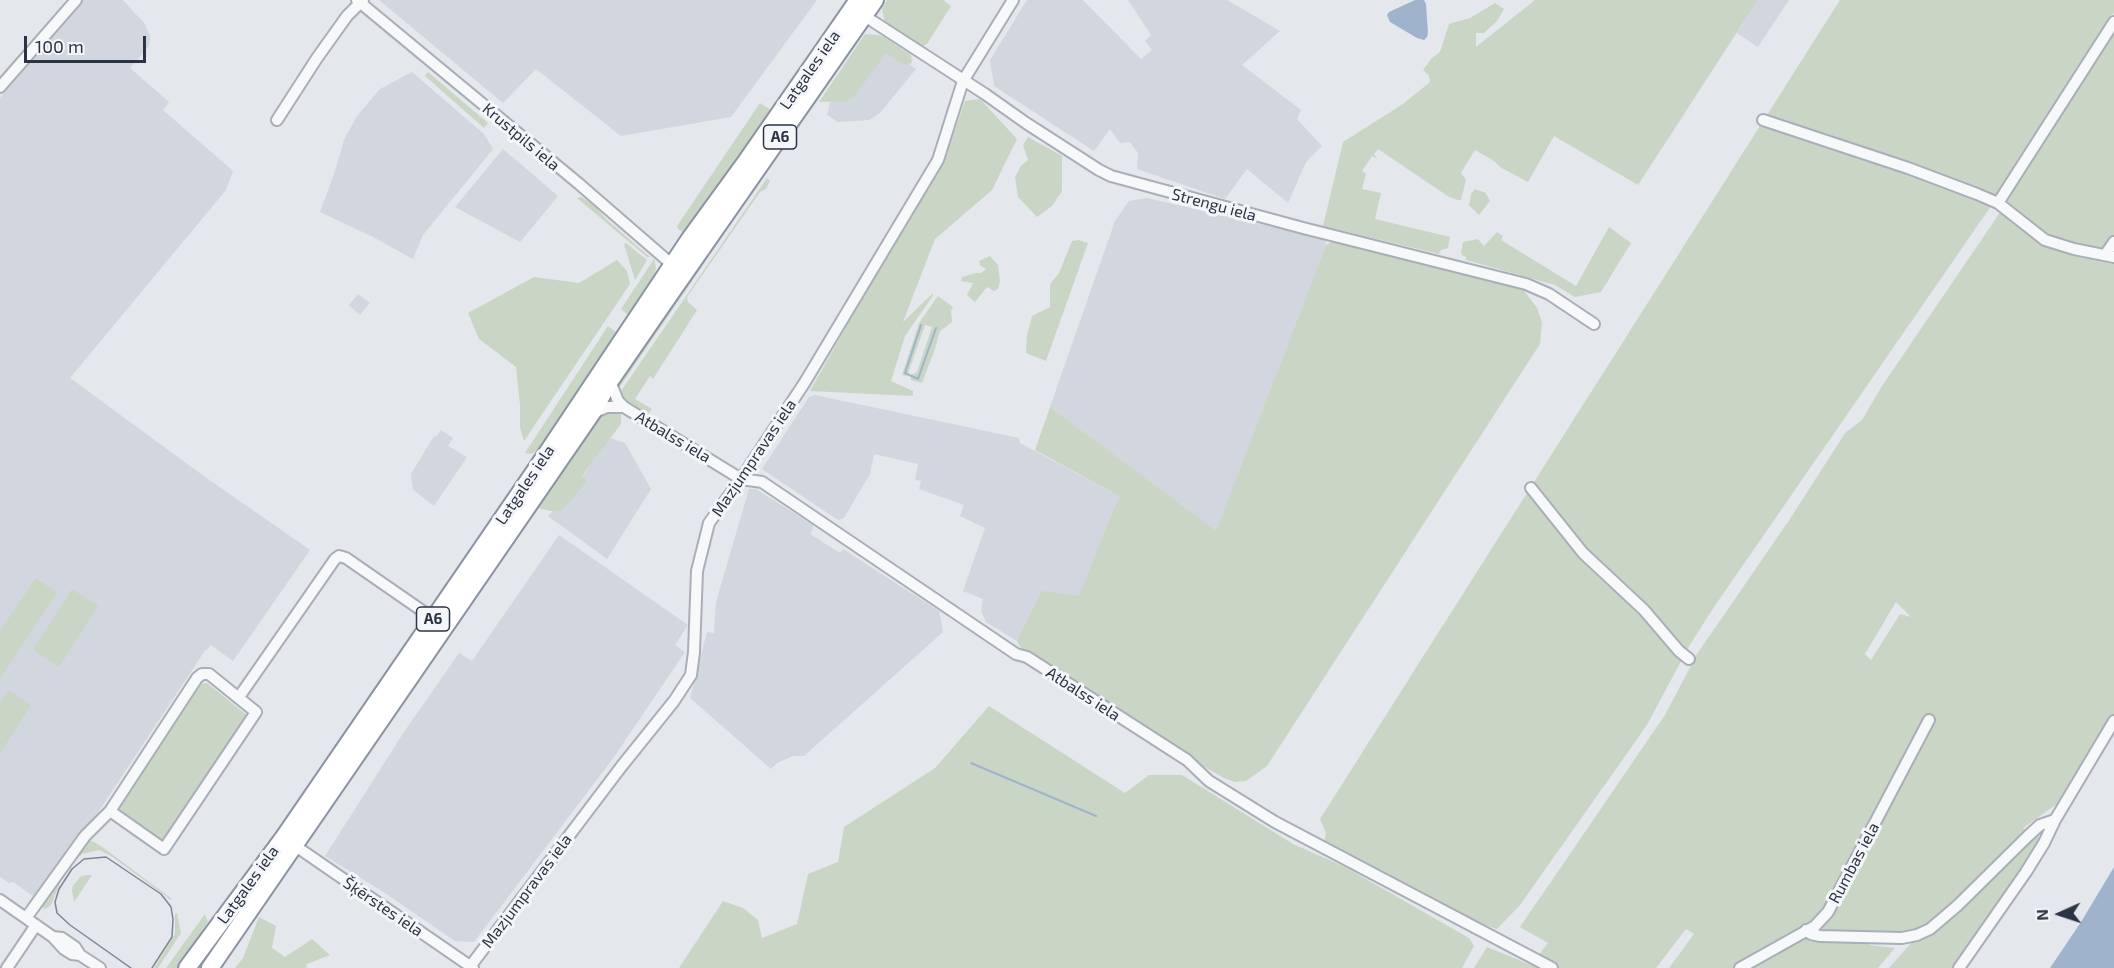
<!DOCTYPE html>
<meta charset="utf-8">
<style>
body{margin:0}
#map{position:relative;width:2114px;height:968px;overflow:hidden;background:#e4e7ec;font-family:"Exo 2",sans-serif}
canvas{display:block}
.north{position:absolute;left:2030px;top:884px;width:60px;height:60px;-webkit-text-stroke:4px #f4f6f9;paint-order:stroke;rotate:267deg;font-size:16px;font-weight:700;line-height:24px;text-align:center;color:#2b3445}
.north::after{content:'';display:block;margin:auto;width:21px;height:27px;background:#2b3445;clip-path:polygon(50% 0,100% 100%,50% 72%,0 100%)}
.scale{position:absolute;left:24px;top:36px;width:122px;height:27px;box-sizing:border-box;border:3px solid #2b3445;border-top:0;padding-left:8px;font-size:18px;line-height:21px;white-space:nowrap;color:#2b3445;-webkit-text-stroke:4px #f4f6f9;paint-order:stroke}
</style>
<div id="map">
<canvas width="2114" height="968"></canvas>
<div class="north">N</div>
<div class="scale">100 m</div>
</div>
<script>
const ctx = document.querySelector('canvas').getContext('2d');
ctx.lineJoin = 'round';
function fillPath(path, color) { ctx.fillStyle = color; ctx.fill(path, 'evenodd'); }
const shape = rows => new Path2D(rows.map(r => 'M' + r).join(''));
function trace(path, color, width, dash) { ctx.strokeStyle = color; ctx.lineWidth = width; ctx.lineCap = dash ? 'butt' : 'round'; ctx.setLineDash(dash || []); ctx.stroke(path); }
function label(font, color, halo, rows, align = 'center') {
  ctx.font = font + ' "Exo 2",sans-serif'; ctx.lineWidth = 6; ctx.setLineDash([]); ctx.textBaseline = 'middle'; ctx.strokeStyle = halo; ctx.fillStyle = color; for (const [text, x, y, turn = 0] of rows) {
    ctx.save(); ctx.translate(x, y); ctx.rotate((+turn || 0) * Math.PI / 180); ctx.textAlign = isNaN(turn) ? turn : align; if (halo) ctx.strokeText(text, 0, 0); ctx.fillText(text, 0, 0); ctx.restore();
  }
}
fillPath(shape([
 [82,0,123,0,145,24,150,36,149,46,130,68,169,102,163,110,233,171,226,190,70,378,201,474,310,550,233,661,211,645,207,650,206,649,91,823,37,899,13,882,9,883,0,877,0,98],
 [379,0,817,0,731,117,621,136,536,69,503,103],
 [1027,0,1083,0,1141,59,1152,50,1145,41,1151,35,1128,0,1227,0,1280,31,1242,65,1301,110,1297,119,1322,146,1306,162,1288,203,1247,169,1225,199,1137,169,1138,153,1130,142,1120,143,1110,129,1094,151,994,86,990,60],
 [1758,0,1789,0,1758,47,1737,33],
 [886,47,916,69,880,113,869,120,838,122,827,115,830,102],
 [412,72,484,134,493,149,423,235,413,259,373,237,320,212,335,171,344,140,357,116,380,89],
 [503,149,558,196,520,242,455,207],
 [1147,198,1325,239,1326,245,1216,532,1050,407,1115,221,1129,201],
 [358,294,370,303,360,315,349,305],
 [815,395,1019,438,1020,443,1119,496,1075,608,1022,644,986,622,981,611,983,599,963,591,985,528,960,516,964,505,919,489,921,481,915,480,918,464,874,454,870,474,844,518,838,520,762,469,809,397],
 [441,430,453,438,448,446,467,457,434,506,413,490,411,474,434,436,436,437],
 [610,438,625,443,651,489,607,559,548,516,553,511,556,512,586,481,582,477],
 [749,489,756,489,813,525,813,529,810,534,840,553,843,549,939,611,943,632,804,756,793,756,777,763,771,769,690,698,707,632,714,633,716,602],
 [559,535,688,625,675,645,685,652,614,757,474,942,455,941,382,891,325,856,404,732,459,653,472,661]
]), '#d2d6de');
fillPath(shape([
 [887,0,943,0,951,6,927,44,921,47,885,23,882,9],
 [1535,0,1758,0,1638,185,1554,136,1528,182,1500,167,1494,161,1475,150,1461,173,1466,180,1461,200,1458,200,1449,197,1378,149,1374,154,1377,159,1372,156,1362,171,1366,174,1362,189,1381,193,1375,219,1450,237,1448,248,1441,250,1439,254,1323,226,1343,142,1403,104,1430,82,1429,75,1423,70,1431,59,1440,52,1449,24,1470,18,1495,3,1504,9,1497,21,1484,33,1476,33,1476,47],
 [1840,0,2114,0,2114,13,1989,209,1712,610,1688,648,1647,725,1520,905,1497,929,1481,924,1324,842,1326,833,1320,819],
 [2114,32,2114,249,2105,250,2057,240,2031,222,2007,201],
 [865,34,878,35,884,37,911,55,912,63,905,65,886,53,853,98,845,101,819,102],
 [428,72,488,123,484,128,425,76],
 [980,99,1017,139,992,190,935,239,903,322,933,293,932,297,905,336,891,381,913,391,913,396,810,391,898,235,944,162,965,101],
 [760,103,771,110,685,234,678,229,677,226],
 [1028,137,1062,156,1062,191,1052,206,1037,217,1018,197,1015,177,1021,166,1028,160,1023,145],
 [767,178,770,181,766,189,760,192,687,297,688,302,697,310,653,379,650,376,635,399,652,409,649,413,647,413,622,398,621,391],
 [1475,189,1486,193,1490,201,1479,215,1469,205,1471,194],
 [581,197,593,204,606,219,650,257,647,257,577,198],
 [2001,211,2051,249,2114,263,2114,717,2061,801,2023,828,2041,839,1988,921,1953,968,1889,968,1912,942,1930,935,1964,905,1912,933,1871,934,1869,945,1895,948,1878,968,1669,968,1694,934,1686,929,1656,968,1474,968,1487,947,1531,965,1548,943,1520,927,1665,715,1697,654,1790,519,1845,433,1862,420,1882,386],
 [1896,602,1911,617,1900,614,1871,660,1865,654],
 [1609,227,1631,243,1601,292,1575,297,1555,285,1466,260,1466,257,1462,255,1461,252,1463,242,1478,239,1484,246,1497,232,1503,236,1501,240,1576,286],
 [1079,240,1088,243,1046,361,1026,353,1027,335,1032,316,1050,307,1050,284,1059,273,1072,241],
 [1333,241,1522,288,1537,308,1542,323,1540,344,1267,766,1246,781,1235,782,1224,778,1192,760,1020,647,1017,641,1042,591,1079,596,1119,496,1035,450,1050,407,1216,531,1326,245],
 [626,243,647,260,635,280,624,244],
 [990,256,998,265,1000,281,998,289,994,291,987,287,975,302,967,295,973,283,961,281,962,277,976,273,981,273,986,269,980,265,979,261],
 [704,258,705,262,619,388,619,382,686,282,696,273],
 [654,259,656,268,654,279,629,316,621,309],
 [617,260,627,271,630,284,524,441,520,427,520,405,516,367,479,339,468,313,534,277,579,283],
 [938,296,953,307,951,311,952,322,940,331,935,349,922,383,911,380,911,375,917,372,932,327,925,325,907,376,902,375,919,323],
 [608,326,617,333,601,362,537,451,531,454,525,453],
 [621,411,621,424,582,476,587,481,571,501,563,509,556,512,537,508,604,412],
 [36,578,57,593,0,679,0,631],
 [72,589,98,606,59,667,33,650],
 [207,683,249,717,165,843,120,812,119,807,201,684],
 [8,690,31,705,0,753,0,703],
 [989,706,1125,793,1149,775,1182,775,1293,844,1345,867,1469,938,1474,946,1462,968,679,968,723,901,743,908,758,920,762,938,797,924,808,874,838,862,844,827,935,768],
 [86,838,101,846,172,899,170,900,166,896,111,856,99,850,82,854,76,860,62,878,52,903,49,907,44,909,41,906],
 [86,875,92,875,74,902,72,891,73,886,80,877],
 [177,913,181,933,158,968,154,968,175,934,175,914],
 [205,914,208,922,177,968,166,968],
 [259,917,276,926,272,948,285,957,312,939,330,955,307,964,306,968,235,968,243,958]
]), '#c9d6c5');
fillPath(shape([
 [1415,0,1424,0,1426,4,1428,33,1427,37,1424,40,1417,38,1390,22,1387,15,1389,12],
 [2114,867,2114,968,2050,968,2081,922]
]), '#9fb4cc');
trace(shape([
 [921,325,905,373,918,379,936,328],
 [971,763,1096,816]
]), '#9fb4cc', 2);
const minor = shape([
 [357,0,578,183,676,268],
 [860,13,985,94,1026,123,1099,170,1111,176,1303,228,1526,284,1549,294,1594,324],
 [0,87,76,0],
 [277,120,317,58,347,16,363,0],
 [1763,120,1908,168,1977,194,1998,203,2045,240,2074,249,2114,257],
 [1998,203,2114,22],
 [2105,255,2114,242],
 [610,381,618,401,624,407,741,479,762,482,1016,654,1027,657,1187,760,1209,781,1275,822,1552,968],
 [593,413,607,407,624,407],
 [1531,488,1583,553,1644,610,1679,651,1689,659],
 [239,697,335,559,339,556,346,558,434,619],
 [294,845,473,968],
 [0,900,53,937,64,949,72,954,80,955],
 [26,918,85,836,110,811,197,678,202,674,209,674,256,712,164,849,110,811],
 [1806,930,1811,934,1820,936,1902,938,1917,935,1930,929,1957,906,2028,836,2040,825,2055,820,2114,721],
 [53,937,62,938,75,947,80,955,100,968],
 [7,968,36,925],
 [469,968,621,767,674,701,691,675,694,652,697,571,709,523,741,479,805,382,938,160,963,81,1013,0],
 [1740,968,1815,926,1828,912,1929,720],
 [1959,968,2026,872,2044,843,2055,820]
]);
const highway = shape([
 [187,968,284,837,537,468,689,240,745,163,858,0],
 [210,968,592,413,610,381,668,297,875,0]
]);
trace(minor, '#a9aeb7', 14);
trace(highway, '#8b94a3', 20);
trace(minor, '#f7f8fa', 10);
trace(highway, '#fff', 16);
trace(shape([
 [131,968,70,925,57,913,55,902,59,889,72,869,84,859,106,857,161,894,168,903,171,907,173,919,172,937,152,968]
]), '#7d8696', 1.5);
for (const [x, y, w] of [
 [780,137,33],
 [433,619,33]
]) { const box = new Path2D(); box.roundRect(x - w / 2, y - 12, w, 24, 4.5); ctx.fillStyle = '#f4f6f9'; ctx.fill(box); trace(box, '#2b3445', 1.5); }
label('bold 15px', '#2b3445', null, [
 ["A6",780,137],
 ["A6",433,619]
]);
label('16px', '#2b3445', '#f4f6f9', [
 ["Latgales iela",810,70,-55],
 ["Krustpils iela",521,137,40],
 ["Strengu iela",1214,205,15],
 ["Atbalss iela",673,437,31],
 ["Mazjumpravas iela",754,458,-56],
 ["Latgales iela",525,485,-56],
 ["Atbalss iela",1083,694,33],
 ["Rumbas iela",1854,863,-62],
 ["Latgales iela",248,885,-54],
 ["Mazjumpravas iela",527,891,-53],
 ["Šķērstes iela",383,907,34]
]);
</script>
